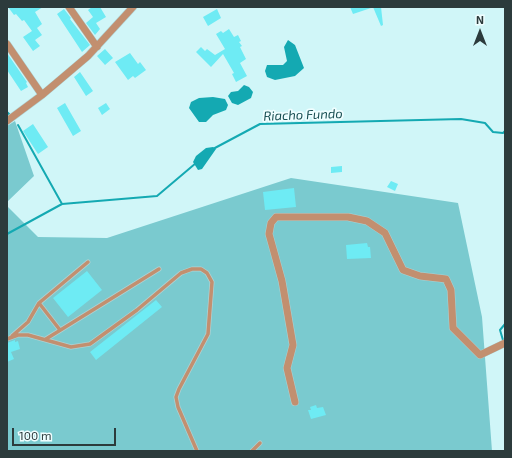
<!DOCTYPE html>
<style>
body{margin:0}
#map{position:relative;width:512px;height:458px;overflow:hidden;background:#d0f6f8;font-family:"Exo 2",sans-serif}
canvas{display:block}
.frame{position:absolute;inset:0;border:8px solid #2c3b3c;pointer-events:none}
.north{position:absolute;left:460px;top:12px;width:40px;height:40px;-webkit-text-stroke:3px #effeff;paint-order:stroke;rotate:0deg;font-size:11px;font-weight:700;line-height:16px;text-align:center;color:#2c3b3c}
.north::after{content:'';display:block;margin:auto;width:14px;height:18px;background:#2c3b3c;clip-path:polygon(50% 0,100% 100%,50% 72%,0 100%)}
.scale{position:absolute;left:12px;top:428px;width:104px;height:18px;box-sizing:border-box;border:2px solid #2c3b3c;border-top:0;padding-left:5px;font-size:12px;line-height:14px;white-space:nowrap;color:#2c3b3c;-webkit-text-stroke:3px #effeff;paint-order:stroke}
</style>
<div id="map">
<canvas width="512" height="458"></canvas>
<div class="frame"></div>
<div class="north">N</div>
<div class="scale">100 m</div>
</div>
<script>
const ctx = document.querySelector('canvas').getContext('2d');
ctx.lineJoin = 'round';
function fillPath(path, color) { ctx.fillStyle = color; ctx.fill(path, 'evenodd'); }
const shape = rows => new Path2D(rows.map(r => 'M' + r).join(''));
function trace(path, color, width, dash) { ctx.strokeStyle = color; ctx.lineWidth = width; ctx.lineCap = dash ? 'butt' : 'round'; ctx.setLineDash(dash || []); ctx.stroke(path); }
function label(font, color, halo, rows, align = 'center') {
  ctx.font = font + ' "Exo 2",sans-serif'; ctx.lineWidth = 3.5; ctx.setLineDash([]); ctx.textBaseline = 'middle'; ctx.strokeStyle = halo; ctx.fillStyle = color; for (const [text, x, y, turn = 0] of rows) {
    ctx.save(); ctx.translate(x, y); ctx.rotate((+turn || 0) * Math.PI / 180); ctx.textAlign = isNaN(turn) ? turn : align; if (halo) ctx.strokeText(text, 0, 0); ctx.fillText(text, 0, 0); ctx.restore();
  }
}
fillPath(shape([
 [15,121,34,176,7,202,7,126],
 [291,178,458,203,482,317,492,451,7,451,7,206,38,237,107,238]
]), '#7acacf');
fillPath(shape([
 [288,40,295,45,304,68,295,76,275,80,267,77,265,71,267,65,283,65,287,61,284,47],
 [244,85,249,87,253,92,251,98,238,105,232,103,228,96,231,92,238,91],
 [213,97,225,99,228,105,226,110,213,115,206,122,199,122,189,108,191,102,199,98],
 [213,147,216,149,202,169,198,170,193,162,196,156,206,148]
]), '#14a9b2');
trace(shape([
 [7,112,9,114],
 [18,125,62,204],
 [213,149,260,124,461,119,485,123,493,132,503,133,505,131],
 [7,234,62,204,157,196,196,163],
 [505,324,500,330,505,347]
]), '#14a9b2', 2);
fillPath(shape([
 [8,7,43,7,35,12,42,24,37,28,42,35,35,40,40,46,33,51,23,37,32,31,24,20,22,21,16,14,14,15],
 [92,7,100,7,106,17,96,23,100,29,95,35,86,23,93,17,88,10],
 [350,7,370,7,371,8,353,14],
 [373,7,381,7,383,25,381,26],
 [64,9,71,18,70,19,90,45,82,52,57,14],
 [217,9,221,18,208,26,203,17],
 [229,29,234,37,238,35,241,41,239,42,242,46,240,47,246,59,240,63,247,76,236,82,232,74,234,73,223,54,211,67,196,52,201,47,205,51,207,49,215,55,225,49,216,34,221,31,223,33],
 [105,49,113,58,105,65,97,56],
 [7,53,27,82,26,83,28,87,21,91,7,70],
 [130,53,138,64,140,62,146,70,135,78,133,76,128,80,115,62],
 [80,72,93,91,86,96,74,77],
 [65,103,81,131,73,136,57,108],
 [106,103,110,109,102,115,98,108],
 [33,124,48,147,38,154,23,131],
 [342,166,342,172,331,173,331,167],
 [391,181,398,184,395,191,387,187],
 [294,188,296,207,265,210,263,192],
 [367,243,368,247,370,247,371,258,347,259,346,245],
 [87,271,102,290,68,317,53,298],
 [156,300,162,307,96,360,90,352],
 [15,340,15,342,18,341,20,349,11,352,14,359,7,362,7,343],
 [316,405,317,408,323,407,326,415,311,419,308,410,311,410,310,407]
]), '#6eebf4');
const service = shape([
 [39,303,60,330],
 [12,336,28,322,39,303,88,262],
 [7,339,18,335,28,335,71,347,90,344,137,310,181,273,192,269,201,269,207,273,212,282,208,334,179,389,176,397,178,407,197,451],
 [46,339,159,269],
 [252,451,260,443]
]);
const minor = shape([
 [69,7,97,47],
 [7,44,42,95],
 [7,121,42,95,88,56,133,7],
 [295,402,287,368,293,345,282,281,269,234,271,223,276,217,348,217,367,221,385,233,403,270,420,276,446,279,451,290,453,328,480,355,505,343]
]);
trace(service, '#afd1d2', 5);
trace(minor, '#afd1d2', 8);
trace(service, '#c28f6f', 3.5);
trace(minor, '#c28f6f', 7);
label('italic 13px', '#184f53', '#effeff', [
 ["Riacho Fundo",303,115,-2]
]);
</script>
